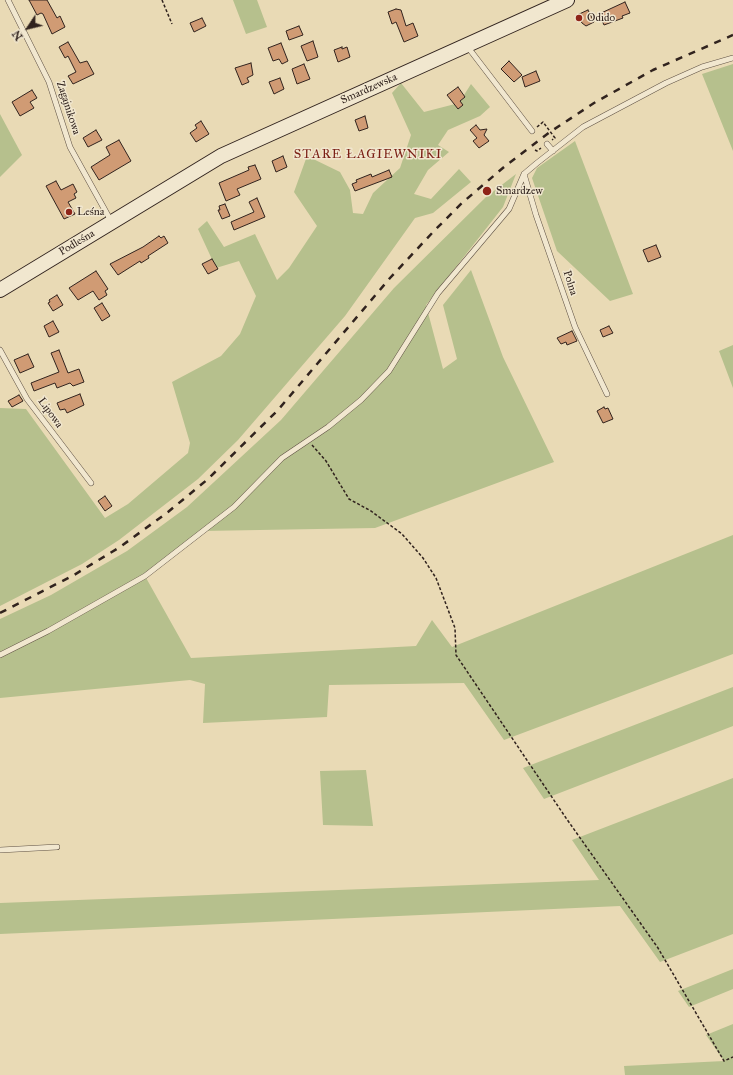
<!DOCTYPE html>
<meta charset="utf-8">
<style>
body{margin:0}
#map{position:relative;width:733px;height:1075px;overflow:hidden;background:#e9dab5;font-family:"IM FELL Great Primer",serif}
canvas{display:block}
.north{position:absolute;left:8px;top:8px;width:40px;height:40px;-webkit-text-stroke:3px #f1e7cf;paint-order:stroke;rotate:235deg;font-size:11px;font-weight:700;line-height:16px;text-align:center;color:#31231e}
.north::after{content:'';display:block;margin:auto;width:14px;height:18px;background:#31231e;clip-path:polygon(50% 0,100% 100%,50% 72%,0 100%)}
</style>
<div id="map">
<canvas width="733" height="1075"></canvas>
<div class="north">N</div>
</div>
<script>
const ctx = document.querySelector('canvas').getContext('2d');
ctx.lineJoin = 'round';
function fillPath(path, color) { ctx.fillStyle = color; ctx.fill(path, 'evenodd'); }
const shape = rows => new Path2D(rows.map(r => 'M' + r).join(''));
function trace(path, color, width, dash) { ctx.strokeStyle = color; ctx.lineWidth = width; ctx.lineCap = dash ? 'butt' : 'round'; ctx.setLineDash(dash || []); ctx.stroke(path); }
function label(font, color, halo, rows, align = 'center') {
  ctx.font = font + ' "IM FELL Great Primer",serif'; ctx.lineWidth = 3; ctx.setLineDash([]); ctx.textBaseline = 'middle'; ctx.strokeStyle = halo; ctx.fillStyle = color; for (const [text, x, y, turn = 0] of rows) {
    ctx.save(); ctx.translate(x, y); ctx.rotate((+turn || 0) * Math.PI / 180); ctx.textAlign = isNaN(turn) ? turn : align; if (halo) ctx.strokeText(text, 0, 0); ctx.fillText(text, 0, 0); ctx.restore();
  }
}
fillPath(shape([
 [233,0,257,0,267,27,246,34],
 [733,64,733,151,702,74],
 [401,83,424,112,459,103,471,84,490,107,480,116,448,130,438,145,449,152,428,170,414,194,431,199,459,169,471,182,433,213,415,218,345,316,238,440,198,479,119,540,82,564,0,606,0,408,26,409,105,518,128,504,188,453,190,443,172,382,221,356,240,334,256,296,239,261,216,268,198,229,207,221,224,247,255,234,277,280,289,268,317,226,294,192,307,156,340,172,350,190,353,213,363,214,373,193,400,168,411,135,392,93],
 [0,114,22,155,0,177],
 [575,141,633,294,610,301,557,251,532,178,537,168],
 [516,174,503,207,426,305,443,369,457,359,443,305,471,270,503,357,554,462,375,528,202,531,145,576,191,658,416,646,432,620,452,647,733,535,733,654,504,740,464,683,329,685,327,717,203,723,205,684,190,680,0,698,0,619,51,595,127,551,187,507,281,420,394,288,486,197],
 [733,345,733,388,719,351],
 [733,687,733,726,544,799,523,768],
 [366,770,373,826,323,825,320,771],
 [733,778,733,934,660,962,620,906,0,934,0,903,599,880,572,840],
 [733,969,733,989,689,1007,678,991],
 [733,1024,733,1075,625,1075,624,1066,724,1061,706,1035]
]), '#b6c08d');
const building = shape([
 [29,0,47,0,57,18,60,16,65,27,52,34,43,14,41,13,37,15,29,0],
 [625,2,630,13,622,16,623,18,604,25,599,14,625,2],
 [396,9,401,10,406,26,413,23,418,36,404,42,396,22,392,24,388,12,396,9],
 [588,10,594,22,586,26,582,23,577,15,588,10],
 [202,18,206,26,194,32,190,23,202,18],
 [299,26,303,35,289,40,286,31,299,26],
 [313,41,318,57,307,61,301,46,313,41],
 [68,42,80,63,87,61,94,74,73,84,68,76,76,72,68,56,65,58,59,47,68,42],
 [281,43,288,61,282,64,279,59,273,61,268,48,281,43],
 [342,47,342,49,347,47,350,57,338,62,334,50,342,47],
 [509,61,522,75,514,82,501,69,509,61],
 [251,63,253,75,247,78,249,82,242,85,235,68,251,63],
 [304,64,310,79,297,84,292,69,304,64],
 [536,71,540,81,525,87,522,77,536,71],
 [280,78,284,89,274,94,269,82,280,78],
 [458,87,465,97,460,101,463,105,458,109,447,95,458,87],
 [32,90,37,98,30,102,34,108,20,116,12,102,32,90],
 [365,116,368,128,359,131,355,120,365,116],
 [201,121,209,134,196,142,190,133,197,128,195,125,201,121],
 [476,125,480,130,487,129,484,135,489,141,479,148,473,141,477,138,470,130,476,125],
 [96,130,102,140,88,147,83,138,96,130],
 [119,140,131,161,99,180,91,167,110,155,106,147,119,140],
 [283,156,287,167,276,172,272,161,283,156],
 [255,165,261,179,237,189,240,195,226,201,219,183,249,170,248,167,255,165],
 [389,170,392,177,355,191,352,184,357,182,356,180,371,174,372,177,389,170],
 [56,181,61,190,73,184,77,192,74,194,76,198,68,202,75,214,64,219,46,186,56,181],
 [257,198,265,217,234,230,231,222,254,212,249,202,257,198],
 [225,204,230,216,222,219,218,210,220,210,219,206,225,204],
 [159,236,161,238,164,236,168,243,148,256,149,258,141,263,140,261,118,275,110,264,143,247,159,236],
 [656,245,661,257,648,262,643,250,656,245],
 [212,259,218,269,208,274,202,264,212,259],
 [96,271,108,289,105,291,107,295,99,300,93,291,78,300,69,288,96,271],
 [57,295,63,305,53,311,48,303,50,302,49,300,57,295],
 [102,303,110,316,102,321,94,308,102,303],
 [53,321,59,332,49,337,44,326,53,321],
 [609,326,613,333,603,337,600,330,609,326],
 [572,331,577,341,567,345,566,342,561,344,557,338,572,331],
 [59,350,68,373,79,369,84,382,73,386,70,383,57,388,55,383,34,391,31,383,59,372,51,353,59,350],
 [28,354,34,367,20,373,14,360,28,354],
 [80,394,84,405,67,413,65,409,60,410,57,403,80,394],
 [19,395,23,401,12,407,8,401,19,395],
 [604,407,605,409,608,408,613,419,603,423,597,411,604,407],
 [105,496,112,506,105,511,98,501,105,496]
]);
fillPath(building, '#d09b74');
trace(building, '#31231e', 1);
const lane = shape([
 [8,0,49,82,70,147,111,221],
 [467,46,532,131],
 [547,144,553,151],
 [524,174,536,215,575,327,607,394],
 [0,350,27,399,91,483],
 [0,655,48,631,145,576,234,507,282,458,328,427,361,400,389,371,438,293,509,209,524,174,537,163,583,127,666,83,702,67,733,58],
 [0,850,57,847]
]);
const secondary = shape([
 [0,290,221,156,567,0]
]);
trace(lane, '#5f5144', 6);
trace(secondary, '#31231e', 16);
trace(shape([
 [162,0,172,24],
 [537,127,543,122,555,138,552,140],
 [535,150,537,151,541,148],
 [312,445,326,461,349,499,371,511,402,534,423,558,436,578,455,628,456,655,566,818,658,948,724,1061,733,1057]
]), '#31231e', 1.5, [3, 2]);
trace(lane, '#f1e7cf', 5);
trace(secondary, '#f1e7cf', 14);
trace(shape([
 [0,613,74,575,120,547,168,512,208,479,278,410,390,278,434,231,462,203,504,167,550,132,594,103,653,70,733,35]
]), '#31231e', 2.5, [7, 7]);
for (const [x, y, r, color] of [
 [579,18,4,"#8f2418"],
 [487,191,5,"#8f2418"],
 [69,212,4,"#8f2418"]
]) { const dot = new Path2D(); dot.arc(x, y, r, 0, 2 * Math.PI); ctx.fillStyle = color; ctx.fill(dot); trace(dot, '#f1e7cf', 1.5); }
label('11px', '#31231e', '#f1e7cf', [
 ["Odido",587,18],
 ["Smardzew",496,191],
 ["Leśna",77,212]
], 'left');
label('11px', '#31231e', '#f1e7cf', [
 ["Smardzewska",369,89,-24],
 ["Zagajnikowa",68,108,72],
 ["Podleśna",77,243,-31],
 ["Polna",570,283,72],
 ["Lipowa",50,413,54]
]);
ctx.letterSpacing = '1px';
label('13px', '#7a1f14', '#f1e7cf', [
 ["STARE ŁAGIEWNIKI",368,155]
]);
ctx.letterSpacing = '0px';
</script>
